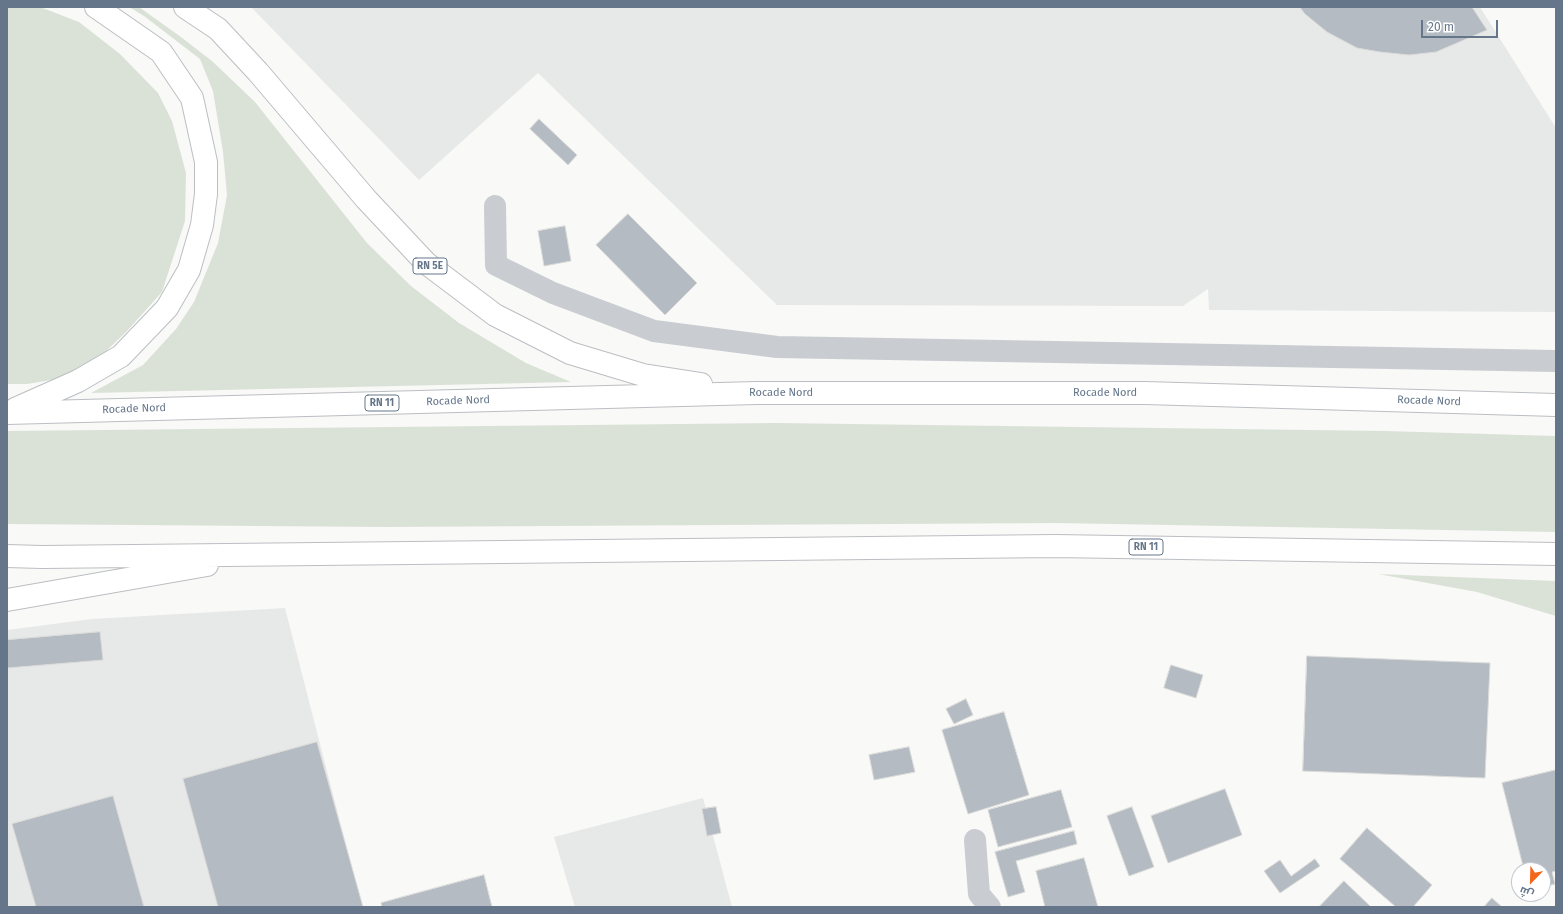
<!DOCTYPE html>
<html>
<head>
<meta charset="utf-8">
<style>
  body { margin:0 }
  #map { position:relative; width:1563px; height:914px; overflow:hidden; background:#f9f9f7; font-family:"Fira Sans",Cairo,sans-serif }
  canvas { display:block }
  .frame { position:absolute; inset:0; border:8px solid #65768b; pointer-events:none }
  .north { position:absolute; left:1511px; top:862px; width:40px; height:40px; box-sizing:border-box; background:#fff; border:1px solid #c1c8d1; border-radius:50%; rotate:203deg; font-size:11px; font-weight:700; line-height:16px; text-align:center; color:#65768b }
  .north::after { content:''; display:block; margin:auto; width:14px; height:18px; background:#f4661c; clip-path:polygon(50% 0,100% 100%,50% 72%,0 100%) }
  .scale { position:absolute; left:1421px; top:20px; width:77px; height:18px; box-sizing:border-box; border:2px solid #65768b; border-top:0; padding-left:5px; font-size:12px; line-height:14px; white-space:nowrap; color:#65768b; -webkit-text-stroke:3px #fff; paint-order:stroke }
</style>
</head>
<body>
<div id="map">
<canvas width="1563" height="914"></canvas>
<div class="frame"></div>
<div class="north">ش</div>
<div class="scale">20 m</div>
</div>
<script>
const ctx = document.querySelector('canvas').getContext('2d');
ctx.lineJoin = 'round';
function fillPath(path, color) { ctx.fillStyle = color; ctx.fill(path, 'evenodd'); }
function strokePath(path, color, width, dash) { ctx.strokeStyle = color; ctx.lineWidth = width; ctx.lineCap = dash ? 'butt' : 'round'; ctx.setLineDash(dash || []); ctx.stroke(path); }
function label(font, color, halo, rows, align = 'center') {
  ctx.font = font + ' "Fira Sans",sans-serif'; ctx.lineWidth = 4; ctx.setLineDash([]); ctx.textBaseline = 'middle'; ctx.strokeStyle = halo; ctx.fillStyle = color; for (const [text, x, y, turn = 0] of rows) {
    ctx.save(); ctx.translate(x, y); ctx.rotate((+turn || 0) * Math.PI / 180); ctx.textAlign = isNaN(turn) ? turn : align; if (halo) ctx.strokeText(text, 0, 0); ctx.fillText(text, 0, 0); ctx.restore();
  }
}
const built = new Path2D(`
  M251 7H1480L1556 128V312L1209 310 1208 289 1183 306 777 305 538 73 419 180Z
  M285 608 362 907H7V630L92 619Z
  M703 798 732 907H575L554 837Z`);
const green = new Path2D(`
  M7 7H40L79 22 120 54 158 93 172 121 186 173 185 221 162 292 127 331 102 355 63 378 27 384H7Z
  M129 7H139L181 37 212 61 255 102 367 243 411 286 459 323 526 363 571 382 91 393 143 365 176 329 194 302 218 243 227 195 223 152 213 91 200 59 144 16Z
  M776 423 1385 431 1556 436V532L1058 523 385 527 7 524V431Z
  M1378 574 1556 581V616L1477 592Z`);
const building = new Path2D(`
  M1300 7H1472L1487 30 1436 52 1409 55 1380 52 1357 48 1327 32 1305 14Z
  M539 119 577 155 568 165 530 129Z
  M628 214 697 283 665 315 596 245Z
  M565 226 571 261 544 266 538 231Z
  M100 632 103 660 7 668V640Z
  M1307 656 1490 663 1485 778 1303 771Z
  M1171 665 1203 675 1196 698 1164 688Z
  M966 699 973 715 954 724 946 709Z
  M1004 712 1029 795 968 814 942 730Z
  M317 742 363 907H218L183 779Z
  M909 747 915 772 874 780 869 755Z
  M1556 770V871L1552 872 1555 884 1543 887V870H1524L1502 783Z
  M1225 789 1242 835 1168 863 1151 816Z
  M1061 790 1072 827 998 847 988 810Z
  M113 796 144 907H36L12 824Z
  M716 807 721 833 707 836 702 809Z
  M1132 807 1154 867 1129 876 1107 816Z
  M1367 828 1432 885 1413 907H1396L1340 859Z
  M1074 831 1077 844 1016 861 1025 892 1008 897 995 852Z
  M1084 858 1098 907H1045L1036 871Z
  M1315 859 1320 866 1280 893 1264 871 1280 860 1291 876Z
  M484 875 492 907H382L381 903Z
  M1344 881 1371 907H1319Z
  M1492 898 1502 907H1484Z`);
const minor = new Path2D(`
  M495 206 496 265 553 293 654 331 777 347 1556 361
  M975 840 979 894 990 907`);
const highway = new Path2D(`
  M185 7 218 29 258 72 366 199 426 263 495 315 570 353 643 375 701 384
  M15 409 78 381 121 356 167 308 189 270 202 225 206 194V162L192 98 161 52 96 7
  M7 413 757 393H1145L1556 405
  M7 556 42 557 1055 546 1556 554
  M7 600 207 565`);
const shields = [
  [430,266,34],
  [382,403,34],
  [1146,547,34]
];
const shieldNames = [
  ["RN 5E",430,266],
  ["RN 11",382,403],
  ["RN 11",1146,547]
];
const streetNames = [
  ["Rocade Nord",781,393],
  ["Rocade Nord",1105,393],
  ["Rocade Nord",458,401,-2],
  ["Rocade Nord",1429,401,2],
  ["Rocade Nord",134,409,-2]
];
fillPath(built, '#e7e8e8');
fillPath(green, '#dae2d7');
fillPath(building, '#b4bbc2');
strokePath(building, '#dbdbd9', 1);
strokePath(highway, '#bbbec2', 24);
strokePath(minor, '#c9ccd1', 22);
strokePath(highway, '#fff', 22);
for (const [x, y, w] of shields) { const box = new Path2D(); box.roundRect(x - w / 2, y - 8, w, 16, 3); ctx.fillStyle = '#fff'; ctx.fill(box); strokePath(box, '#65768b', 1); }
label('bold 10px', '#65768b', null, shieldNames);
label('11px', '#65768b', '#fff', streetNames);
</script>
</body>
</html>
